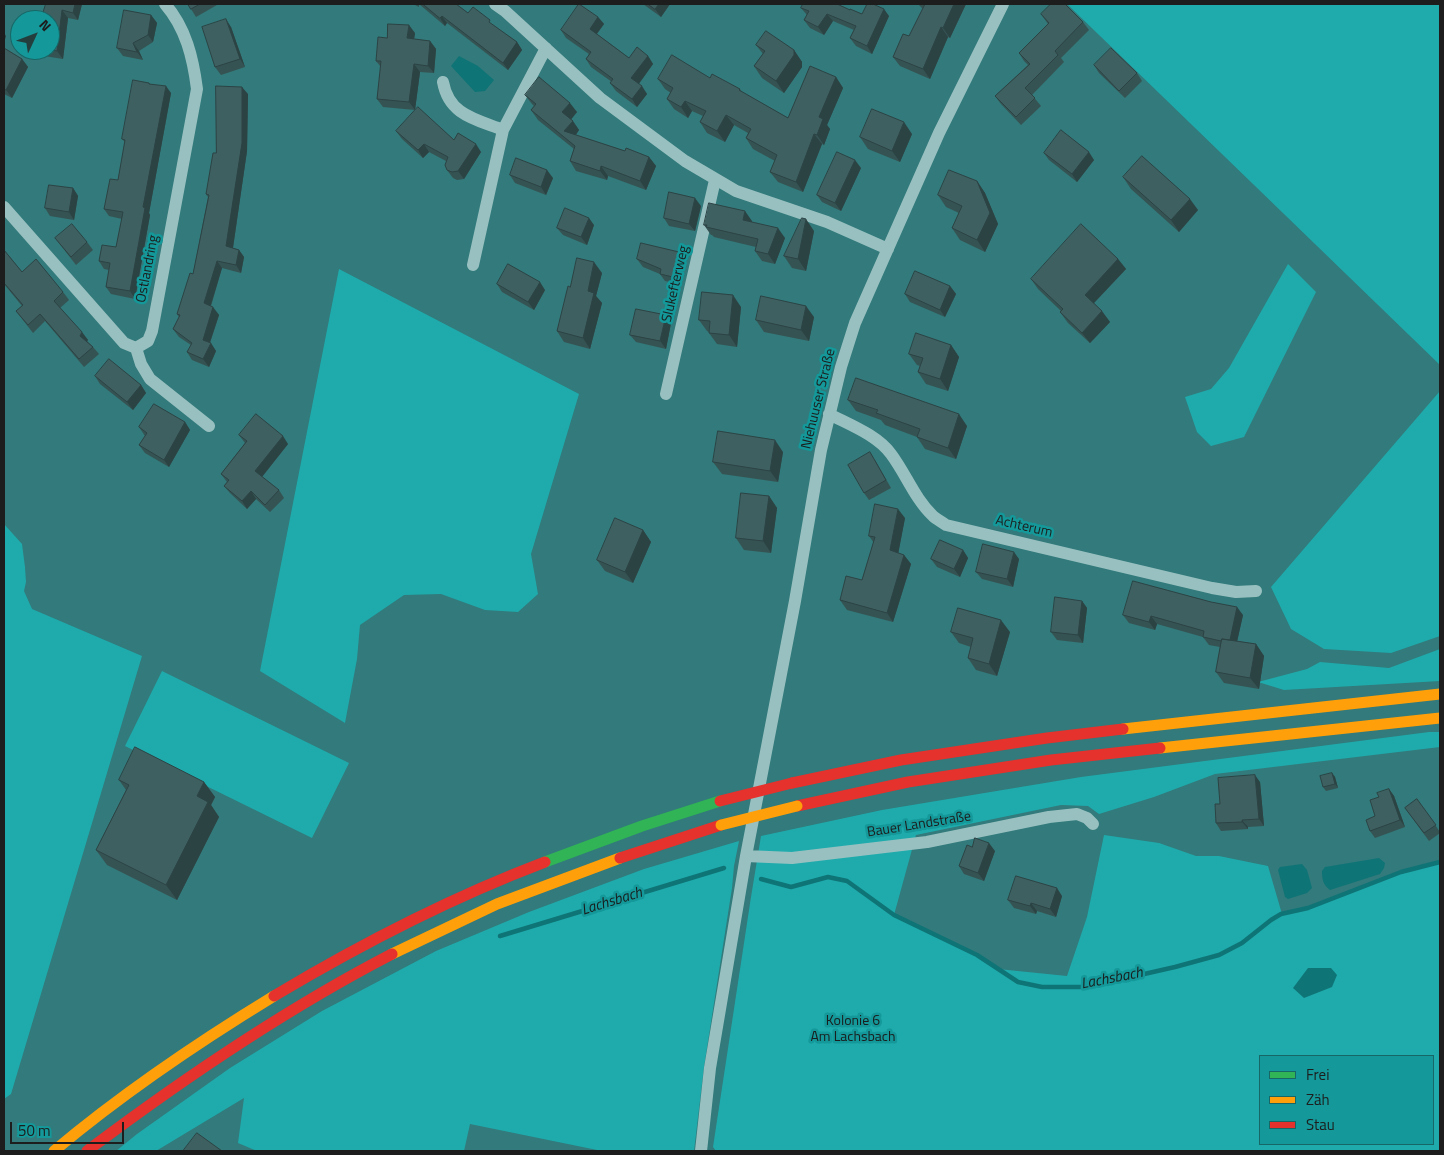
<!DOCTYPE html>
<html>
<head>
<meta charset="utf-8">
<style>
  body { margin:0 }
  #map { position:relative; width:1444px; height:1155px; overflow:hidden; background:#327a7b; font-family:"Titillium Web",sans-serif }
  canvas { display:block }
  .frame { position:absolute; inset:0; border:5px solid #1d1d1d; pointer-events:none }
  .legend { position:absolute; left:1259px; top:1055px; width:175px; height:90px; box-sizing:border-box; background:#149899; border:1px solid #186767; margin:0; padding:6px 9px; list-style:none; font-size:15px; color:#1d1d1d }
  .legend li { display:flex; align-items:center; gap:10px; height:25px }
  .legend b { width:25px; border:1px solid #186767 }
  .north { position:absolute; left:10px; top:10px; width:50px; height:50px; box-sizing:border-box; background:#149899; border:1px solid #186767; border-radius:50%; rotate:47deg; font-size:14px; font-weight:700; line-height:20px; text-align:center; color:#1d1d1d }
  .north::after { content:''; display:block; margin:auto; width:18px; height:22px; background:#243e3e; clip-path:polygon(50% 0,100% 100%,50% 72%,0 100%) }
  .scale { position:absolute; left:10px; top:1122px; width:114px; height:22px; box-sizing:border-box; border:2px solid #1d1d1d; border-top:0; padding-left:6px; font-size:15px; line-height:18px; white-space:nowrap; color:#1d1d1d; -webkit-text-stroke:4px #149899; paint-order:stroke }
</style>
</head>
<body>
<div id="map">
<canvas width="1444" height="1155"></canvas>
<div class="frame"></div>
<ul class="legend">
<li><b style="height:6px;background:#30b455"></b>Frei</li>
<li><b style="height:6px;background:#ff9f0a"></b>Zäh</li>
<li><b style="height:6px;background:#e5322d"></b>Stau</li>
</ul>
<div class="north">N</div>
<div class="scale">50 m</div>
</div>
<script>
const ctx = document.querySelector('canvas').getContext('2d');
ctx.lineJoin = 'round';
function fillPath(path, color) { ctx.fillStyle = color; ctx.fill(path, 'evenodd'); }
function strokePath(path, color, width, dash) { ctx.strokeStyle = color; ctx.lineWidth = width; ctx.lineCap = dash ? 'butt' : 'round'; ctx.setLineDash(dash || []); ctx.stroke(path); }
function label(font, color, halo, rows, align = 'center') {
  ctx.font = font + ' "Titillium Web",sans-serif'; ctx.lineWidth = 5; ctx.setLineDash([]); ctx.textBaseline = 'middle'; ctx.strokeStyle = halo; ctx.fillStyle = color; for (const [text, x, y, turn = 0] of rows) {
    ctx.save(); ctx.translate(x, y); ctx.rotate((+turn || 0) * Math.PI / 180); ctx.textAlign = isNaN(turn) ? turn : align; if (halo) ctx.strokeText(text, 0, 0); ctx.fillText(text, 0, 0); ctx.restore();
  }
}
const green = new Path2D(`
  M1067 4H1440V365Z
  M1288 264 1316 292 1244 437 1211 446 1197 432 1185 397 1211 389 1229 368Z
  M339 269 579 394 531 554 538 594 518 612 485 610 441 594 404 595 360 625 357 659 345 723 260 671Z
  M1440 391V636L1391 653 1324 649 1291 629 1271 587Z
  M4 524 22 544 25 567 26 582 24 591 32 609 142 656 11 1094 4 1099Z
  M1440 649V681L1284 690 1258 682 1307 669 1320 662 1389 668Z
  M162 671 349 763 312 838 125 746Z
  M1429 732H1440V747L1215 774 1154 797 1099 814 1088 806 1061 805 916 835 894 915 977 955 998 969 1067 976 1087 917 1104 835 1159 843 1196 856H1219L1268 866 1282 914 1308 908 1401 872 1440 862V1151H716L713 1147 751 897 761 836 882 810 1081 777ZM1260 1056H1433V1144H1260Z
  M739 841 734 866 732 888 704 1067 694 1151H602L470 1124 464 1151H257L238 1143 244 1098 156 1151H116L137 1134 230 1068 322 1011 436 951 529 912 644 869Z`);
const water = new Path2D(`
  M459 56 478 66 494 80 485 91 475 92 451 66Z
  M1379 858 1385 863 1384 868 1380 874 1330 890C1323 885 1322 879 1322 871L1325 867Z
  M1302 864 1307 870 1312 888 1307 893 1288 899 1285 897 1278 870 1280 867Z
  M1308 968H1331L1337 975 1332 987 1304 998 1293 988Z`);
const stream = new Path2D(`
  M761 879 791 887 828 877 847 881 894 915 977 955 1018 982 1042 987H1087L1175 967 1219 955 1242 943 1271 920 1281 914 1308 908 1401 872 1440 862
  M500 936 724 868`);
const street = new Path2D(`
  M495 4 505 11 600 98 685 161 736 191 827 222 888 249
  M443 82C449 115 475 119 503 130
  M4 207 124 343 136 348 148 341 152 331 197 89C193 58 186 28 165 4
  M473 265 503 130 546 48
  M136 348 141 364 150 379 209 426
  M666 394 715 180
  M829 414C850 425 877 435 891 454 906 474 915 499 933 516 936 519 942 522 946 525L1212 588 1236 592 1256 591
  M746 856 792 858 927 842 1049 817 1077 814 1087 818 1093 824
  M701 1151 710 1068 746 856 795 601 821 450 841 367 855 323 939 133 1003 4`);
const fast = new Path2D(`
  M545 862 642 826 720 801`);
const slow = new Path2D(`
  M1123 729 1440 694
  M1160 748 1440 718
  M392 954 497 904 620 858
  M54 1151C123 1093 197 1043 274 996`);
const jam = new Path2D(`
  M792 783 901 760 1047 738 1123 729
  M797 806 908 782 1051 760 1160 748
  M620 858 721 825
  M274 996C361 944 450 898 545 862
  M87 1151C184 1078 284 1010 392 954`);
const slowBridge = new Path2D(`
  M721 825 797 806`);
const jamBridge = new Path2D(`
  M720 801 792 783`);
const wall = new Path2D(`
  M46 4H82L78 20 68 18 63 59 32 54 29 50H50Z
  M188 4H216L217 5 196 17Z
  M413 4H456L468 13 494 26 517 42 522 50 508 70 447 23 445 26 419 4V7Z
  M643 4H670L661 17Z
  M918 4H966L950 38 948 37 930 79 900 66 893 57 909 36 923 9Z
  M801 8 850 10 862 14 889 16 872 54 856 46 850 38 854 30 833 21 824 35 810 28 804 20 807 15Z
  M1041 14 1083 22 1089 30 1061 58 1064 62 1032 95 1041 106 1021 125 1001 104 995 96 1028 65 1024 61 1019 53 1048 24Z
  M151 15 157 23 153 42 139 51 143 60 123 56 117 48Z
  M598 17 604 24 597 34 629 58 648 56 653 64 639 84 647 94 637 107 616 91 610 83 612 82 591 67 586 59 589 54 566 38 561 30Z
  M231 27 245 67 221 75 215 67Z
  M415 33 414 39 430 41 436 49 434 73 420 72 415 110 383 107 377 99 381 67 376 61 387 38Z
  M756 45 794 50 802 62V67L784 93 762 78 754 66 763 54Z
  M4 48 22 59 28 67 12 98 4 94Z
  M1094 65 1137 73 1142 81 1125 98 1099 73Z
  M836 77 843 88 827 125 830 129 824 145 822 144 803 192 778 182 770 172 775 161 753 149 746 138 748 133 734 125 725 142 707 133 700 122 703 116 692 111 688 118 674 109 667 99 671 93 665 89 658 79 710 78 740 89 742 92 788 118Z
  M149 83 150 84 171 93 149 213 150 215 135 299 111 294 106 287 109 270 104 269 99 261 116 247 122 219 109 216 104 209 118 180 125 142 122 139Z
  M248 94 247 151 233 248 239 250 244 257 241 273 222 268 211 306 219 315 210 343 216 351 209 367 192 360 187 352 191 345 179 337 173 329 179 317 177 314 193 274 208 197 206 194 216 153Z
  M525 95 577 112 571 119 579 130 576 135 625 151 649 157 656 166 646 190 608 176 607 180 576 171 570 161 574 149 538 120 531 110 534 106 532 104Z
  M396 131 454 140 481 152 464 179 457 180 453 178 447 170 446 161 429 152 423 158 402 139Z
  M912 134 900 162 868 149 860 137Z
  M1044 153 1094 160 1077 182 1049 160Z
  M861 168 841 211 822 202 817 195Z
  M510 175 553 178 546 195 515 183Z
  M1123 177 1198 210 1179 232 1131 189Z
  M977 181 985 193 998 224 985 252 960 240 952 228 959 213 946 207 938 195Z
  M73 188 78 196 74 220 50 216 45 208Z
  M701 206 695 231 669 226 664 218Z
  M752 221V222L785 238 775 264 762 261 755 251 756 247 714 237 712 235H711L704 225Z
  M594 225 587 245 563 235 557 228Z
  M814 231 806 271 792 268 784 256Z
  M55 238 87 242 93 250 76 265Z
  M4 250 22 272 63 292 69 300 60 308 88 340 87 341 93 347 99 354 84 367 45 321 33 333 16 311 22 306 4 284Z
  M679 252 684 259 679 284 665 281 660 274 643 267 637 259Z
  M1118 259 1126 269 1094 303 1110 322 1090 343 1068 323 1060 312 1061 311 1038 289 1031 279Z
  M602 273 596 296 602 303 590 349 564 342 557 331 570 287Z
  M497 284 545 290 534 310 502 292Z
  M950 286 956 294 945 317 910 302 905 294Z
  M741 307 737 347 717 344 709 333V332L707 331 699 320Z
  M814 317 809 341 764 332 756 320Z
  M671 323 666 349 636 342 630 335Z
  M951 345 959 357 948 391 926 384 918 372 920 366 917 365 909 354Z
  M95 376 141 385 146 393 133 410 100 384Z
  M848 400 967 426 956 459 925 449 917 437 885 425 881 420 856 411Z
  M185 422 190 430 169 467 145 453 139 445 145 436 139 427Z
  M239 435 288 444 262 477 279 490 284 498 270 512 256 499 247 509 230 493 224 486 227 482 221 474 245 443Z
  M783 452 778 482 722 474 713 462Z
  M875 460 891 488 869 500 864 493Z
  M769 496 777 508 771 553 744 550 736 538Z
  M905 518 898 553 904 555 911 564 893 622 847 610 840 600 862 580 874 543 869 536Z
  M643 530 651 542 633 583 605 571 597 560Z
  M963 550 968 558 960 577 937 567 931 559Z
  M1019 559 1013 587 982 579 976 572Z
  M1082 601 1087 608 1083 643 1057 640 1051 632Z
  M1123 615H1243L1237 641 1256 644 1264 656 1259 689 1224 683 1216 672 1220 647 1209 645 1203 637 1157 624 1155 630 1129 623Z
  M951 632H1010L997 676 976 670 968 658 971 647 959 643Z
  M1332 773 1335 777 1338 788 1326 791 1323 787Z
  M119 780 204 782 215 797 211 805 219 817 177 900 107 865 96 850 126 790Z
  M1260 782 1264 826 1248 827V829L1221 831 1216 823 1220 804Z
  M1389 789 1394 796 1405 827 1375 838 1370 831 1375 816 1379 797Z
  M1417 799 1440 832V833L1429 841 1405 808Z
  M972 847 995 851 984 881 964 874 959 866Z
  M1062 896 1056 917 1037 911 1036 914 1014 908 1008 900Z`);
const shadedWall = new Path2D(`
  M75 4H82L78 20 73 13Z
  M659 4H670L661 17 655 9Z
  M954 4H966L950 38 943 28Z
  M884 9 889 16 872 54 867 46Z
  M62 10 68 18 63 59 57 51Z
  M827 14 833 21 824 35 818 27Z
  M151 15 157 23 153 42 148 35Z
  M442 16 447 23 445 26 440 18Z
  M598 17 604 24 595 36 590 29Z
  M226 19 231 27 245 67 240 59Z
  M409 25 415 33 413 46 407 38Z
  M941 27 948 37 930 79 923 69Z
  M4 33 6 36 4 43Z
  M430 41 436 49 434 73 428 66Z
  M517 42 522 50 508 70 503 63Z
  M133 43 139 51 143 60 137 52Z
  M794 50 802 62V67L784 93 776 81Z
  M648 56 653 64 637 86 631 78Z
  M22 59 28 67 12 98 6 90Z
  M414 64 420 72 415 110 409 102Z
  M836 77 843 88 827 125 830 129 824 145 817 135 819 117Z
  M166 86 171 93 149 213 150 215 135 299 130 291 143 207Z
  M642 86 647 94 637 107 632 99Z
  M242 87 248 94 247 151 232 254 226 246Z
  M685 101 692 111 688 118 681 107Z
  M570 103 577 112 569 122 562 112Z
  M726 115 734 125 725 142 717 131Z
  M573 121 579 130 571 141 564 131Z
  M904 122 912 134 900 162 892 151Z
  M814 134 822 144 803 192 796 182Z
  M424 144 429 152 423 158 418 150Z
  M476 144 481 152 464 179 458 171Z
  M1089 152 1094 160 1077 182 1072 174Z
  M649 157 656 166 646 190 640 181Z
  M855 160 861 168 841 211 835 203Z
  M601 166 608 176 607 180 600 171Z
  M547 170 553 178 546 195 541 187Z
  M977 181 985 193 998 224 985 252 977 240Z
  M73 188 78 196 74 220 69 212Z
  M695 198 701 206 695 231 689 224Z
  M1190 199 1198 210 1179 232 1171 220Z
  M745 211 752 221 750 230 743 220Z
  M589 218 594 225 587 245 581 237Z
  M806 219 814 231 806 271 798 259Z
  M778 228 785 238 775 264 768 254Z
  M239 250 244 257 241 273 236 265Z
  M679 252 684 259 679 284 673 277Z
  M1118 259 1126 269 1092 305 1085 295Z
  M217 261 222 268 209 311 204 303Z
  M594 262 602 273 596 296 602 303 590 349 583 338 588 291Z
  M540 282 545 290 534 310 528 302Z
  M950 286 956 294 945 317 940 310Z
  M733 295 741 307 737 347 729 335Z
  M806 306 814 317 809 341 801 330Z
  M213 307 219 315 208 348 203 340Z
  M1102 311 1110 322 1090 343 1082 333Z
  M666 315 671 323 666 349 660 341Z
  M82 332 88 340 85 344 80 336Z
  M211 343 216 351 209 367 203 359Z
  M951 345 959 357 948 391 940 379Z
  M141 385 146 393 133 410 127 402Z
  M959 414 967 426 956 459 948 448Z
  M185 422 190 430 169 467 164 460Z
  M283 436 288 444 261 478 255 471Z
  M775 440 783 452 778 482 770 471Z
  M251 491 256 499 247 509 242 501Z
  M769 496 777 508 771 553 763 541Z
  M898 509 905 518 897 560 890 550Z
  M643 530 651 542 633 583 625 572Z
  M963 550 968 558 960 577 954 569Z
  M1014 552 1019 559 1013 587 1007 579Z
  M904 555 911 564 893 622 887 613Z
  M1082 601 1087 608 1083 643 1078 635Z
  M1237 607 1243 615 1235 651 1229 643Z
  M1151 616 1157 624 1155 630 1149 622Z
  M1001 620 1010 632 997 676 989 664Z
  M1256 644 1264 656 1259 689 1250 678Z
  M1332 773 1335 777 1338 788 1335 784Z
  M1255 775 1260 782 1264 826 1259 819Z
  M204 782 215 797 211 805 219 817 177 900 166 885 197 796Z
  M1389 789 1394 796 1405 827 1400 820Z
  M1242 820 1248 827V829L1242 822Z
  M989 843 995 851 984 881 978 873Z
  M1057 888 1062 896 1056 917 1050 909Z
  M1031 903 1037 911 1036 914 1030 906Z`);
const building = new Path2D(`
  M46 4H75L73 13 62 10 57 51 50 50V20H41Z
  M188 4H200L191 9Z
  M423 4H456L468 13 473 7 490 20 489 22 517 42 503 63 442 16 440 18Z
  M579 4 598 17 590 29 629 58 637 47 648 56 631 78 642 86 632 99 610 83 613 79 586 59 591 52 561 30Z
  M648 4H659L655 9Z
  M803 4H837L850 10V9L862 14 867 4H873L884 9 867 46 850 38 856 26 827 14 818 27 804 20 809 11 801 8Z
  M924 4H954L943 28 941 27 923 69 893 57 903 34 909 36 925 4Z
  M1051 4H1065L1083 22 1055 51 1058 55 1025 88 1035 98 1016 117 995 96 1030 64 1019 53 1049 23 1041 14Z
  M124 10 151 15 148 35 133 43 137 52 117 48Z
  M226 19 240 59 215 67 202 27Z
  M388 24 409 25 407 38 430 41 428 66 414 64 409 102 377 99 381 61H376L378 37 387 38Z
  M766 31 794 50V55L776 81 754 66 765 51 756 45Z
  M4 48 22 59 6 90 4 89Z
  M1111 48 1137 73 1119 91 1094 65Z
  M672 55 710 78 712 74 740 89 739 90 788 118 810 66 836 77 819 117 823 119 817 135 814 134 796 182 770 172 777 155 746 138 751 129 726 115 717 131 700 122 706 111 685 101 681 107 667 99 673 88 658 79Z
  M539 77 570 103 562 112 573 121 564 131 625 151 626 148 649 157 640 181 601 166 600 171 570 161 575 146 531 110 536 104 525 95Z
  M133 80 149 83V84L166 86 143 207 145 208 130 291 106 287 110 263 99 261 102 245 116 247 123 212 104 209 110 179 118 180 125 140 122 139Z
  M216 86 242 87V143L226 246 239 250 236 265 217 261 204 303 213 307 203 340 211 343 203 359 187 352 192 343 173 329 180 315 177 314 190 273 193 274 209 195 206 194 213 153H216Z
  M418 107 454 140 458 133 476 144 458 171 452 172 447 170 445 165 448 157 424 144 418 150 396 131Z
  M872 109 904 122 892 151 860 137Z
  M1061 130 1089 152 1072 174 1044 153Z
  M837 152 855 160 835 203 817 195Z
  M1142 156 1190 199 1171 220 1123 177Z
  M516 158 547 170 541 187 510 175Z
  M949 170 977 181 990 213 977 240 952 228 962 206 938 195Z
  M49 185 73 188 69 212 45 208Z
  M669 192 695 198 689 224 664 218Z
  M709 203 745 211 743 220 778 228 768 254 755 251 758 239 706 227 707 225H704Z
  M565 208 589 218 581 237 557 228Z
  M802 218 806 219 798 259 784 256Z
  M72 224 87 242 71 257 55 238Z
  M1081 224 1118 259 1085 295 1102 311 1082 333 1060 312 1063 309 1031 279Z
  M641 243 679 252 673 277 660 274 661 269 637 259Z
  M4 250 22 272 36 259 63 292 54 301 82 332 80 336 93 347 79 359 40 314 28 325 16 311 23 305 4 283Z
  M577 258 594 262 588 291 594 293 583 338 557 331 568 286 570 287Z
  M508 264 540 282 528 302 497 284Z
  M915 271 950 286 940 310 905 294Z
  M702 292 733 295 729 335 709 333 710 321 699 320Z
  M761 296 806 306 801 330 756 320Z
  M636 309 666 315 660 341 630 335Z
  M916 333 951 345 940 379 918 372 923 358 909 354Z
  M109 359 141 385 127 402 95 376Z
  M856 378 959 414 948 448 917 437 920 429 876 413 878 410 848 400Z
  M154 404 185 422 164 460 139 445 147 433 139 427Z
  M256 414 283 436 255 471 279 490 265 505 251 491 242 501 224 486 229 480 221 474 247 441 239 435Z
  M718 431 775 440 770 471 713 462Z
  M870 452 886 480 864 493 848 465Z
  M741 493 769 496 763 541 736 538Z
  M875 504 898 509 890 550 904 555 887 613 840 600 846 576 862 580 875 537 869 536Z
  M615 518 643 530 625 572 597 560Z
  M940 540 963 550 954 569 931 559Z
  M983 544 1014 552 1007 579 976 572Z
  M1133 581 1211 602 1237 607 1230 640 1222 639 1221 641 1203 637 1204 631 1151 616 1149 622 1123 615Z
  M1055 597 1082 601 1078 635 1051 632Z
  M958 608 1001 620 989 664 968 658 973 638 951 632Z
  M1222 639 1256 644 1250 678 1216 672Z
  M135 747 204 782 197 796 208 802 166 885 96 850 129 785 119 780Z
  M1332 773 1335 784 1323 787 1320 776Z
  M1255 775 1259 819 1242 820V822L1216 823 1215 804H1220L1218 778Z
  M1389 789 1400 820 1370 831 1366 820 1375 816 1370 800 1379 797 1377 793Z
  M1417 799 1436 825 1424 833 1405 808Z
  M975 838 989 843 978 873 959 866 967 845 972 847Z
  M1016 876 1057 888 1050 909 1031 903 1030 906 1008 900Z
  M197 1133 222 1151H183Z`);
const streetNames = [
  ["Ostlandring",148,269,-79],
  ["Slukefterweg",676,284,-77],
  ["Niehuuser Straße",819,399,-76],
  ["Achterum",1024,527,13],
  ["Bauer Landstraße",919,825,-9]
];
const parkNames = [
  ["Kolonie 6",853,1022],
  ["Am Lachsbach",853,1038]
];
const waterNames = [
  ["Lachsbach",612,902,-17],
  ["Lachsbach",1112,979,-11]
];
fillPath(green, '#1fabac');
fillPath(water, '#0f7476');
strokePath(stream, '#0f7476', 4.5);
strokePath(street, '#99c0c0', 12);
strokePath(fast, '#30b455', 11);
strokePath(slow, '#ff9f0a', 11);
strokePath(jam, '#e5322d', 11);
strokePath(slowBridge, '#ff9f0a', 11);
strokePath(jamBridge, '#e5322d', 11);
fillPath(wall, '#365353');
fillPath(shadedWall, '#2c4344');
fillPath(building, '#3f6061');
strokePath(building, '#2c4344', 1);
label('14px', '#1d1d1d', '#149899', streetNames);
label('14px', '#1a1d1d', '#149899', parkNames);
label('italic 15px', '#191d1d', '#149899', waterNames);
</script>
</body>
</html>
